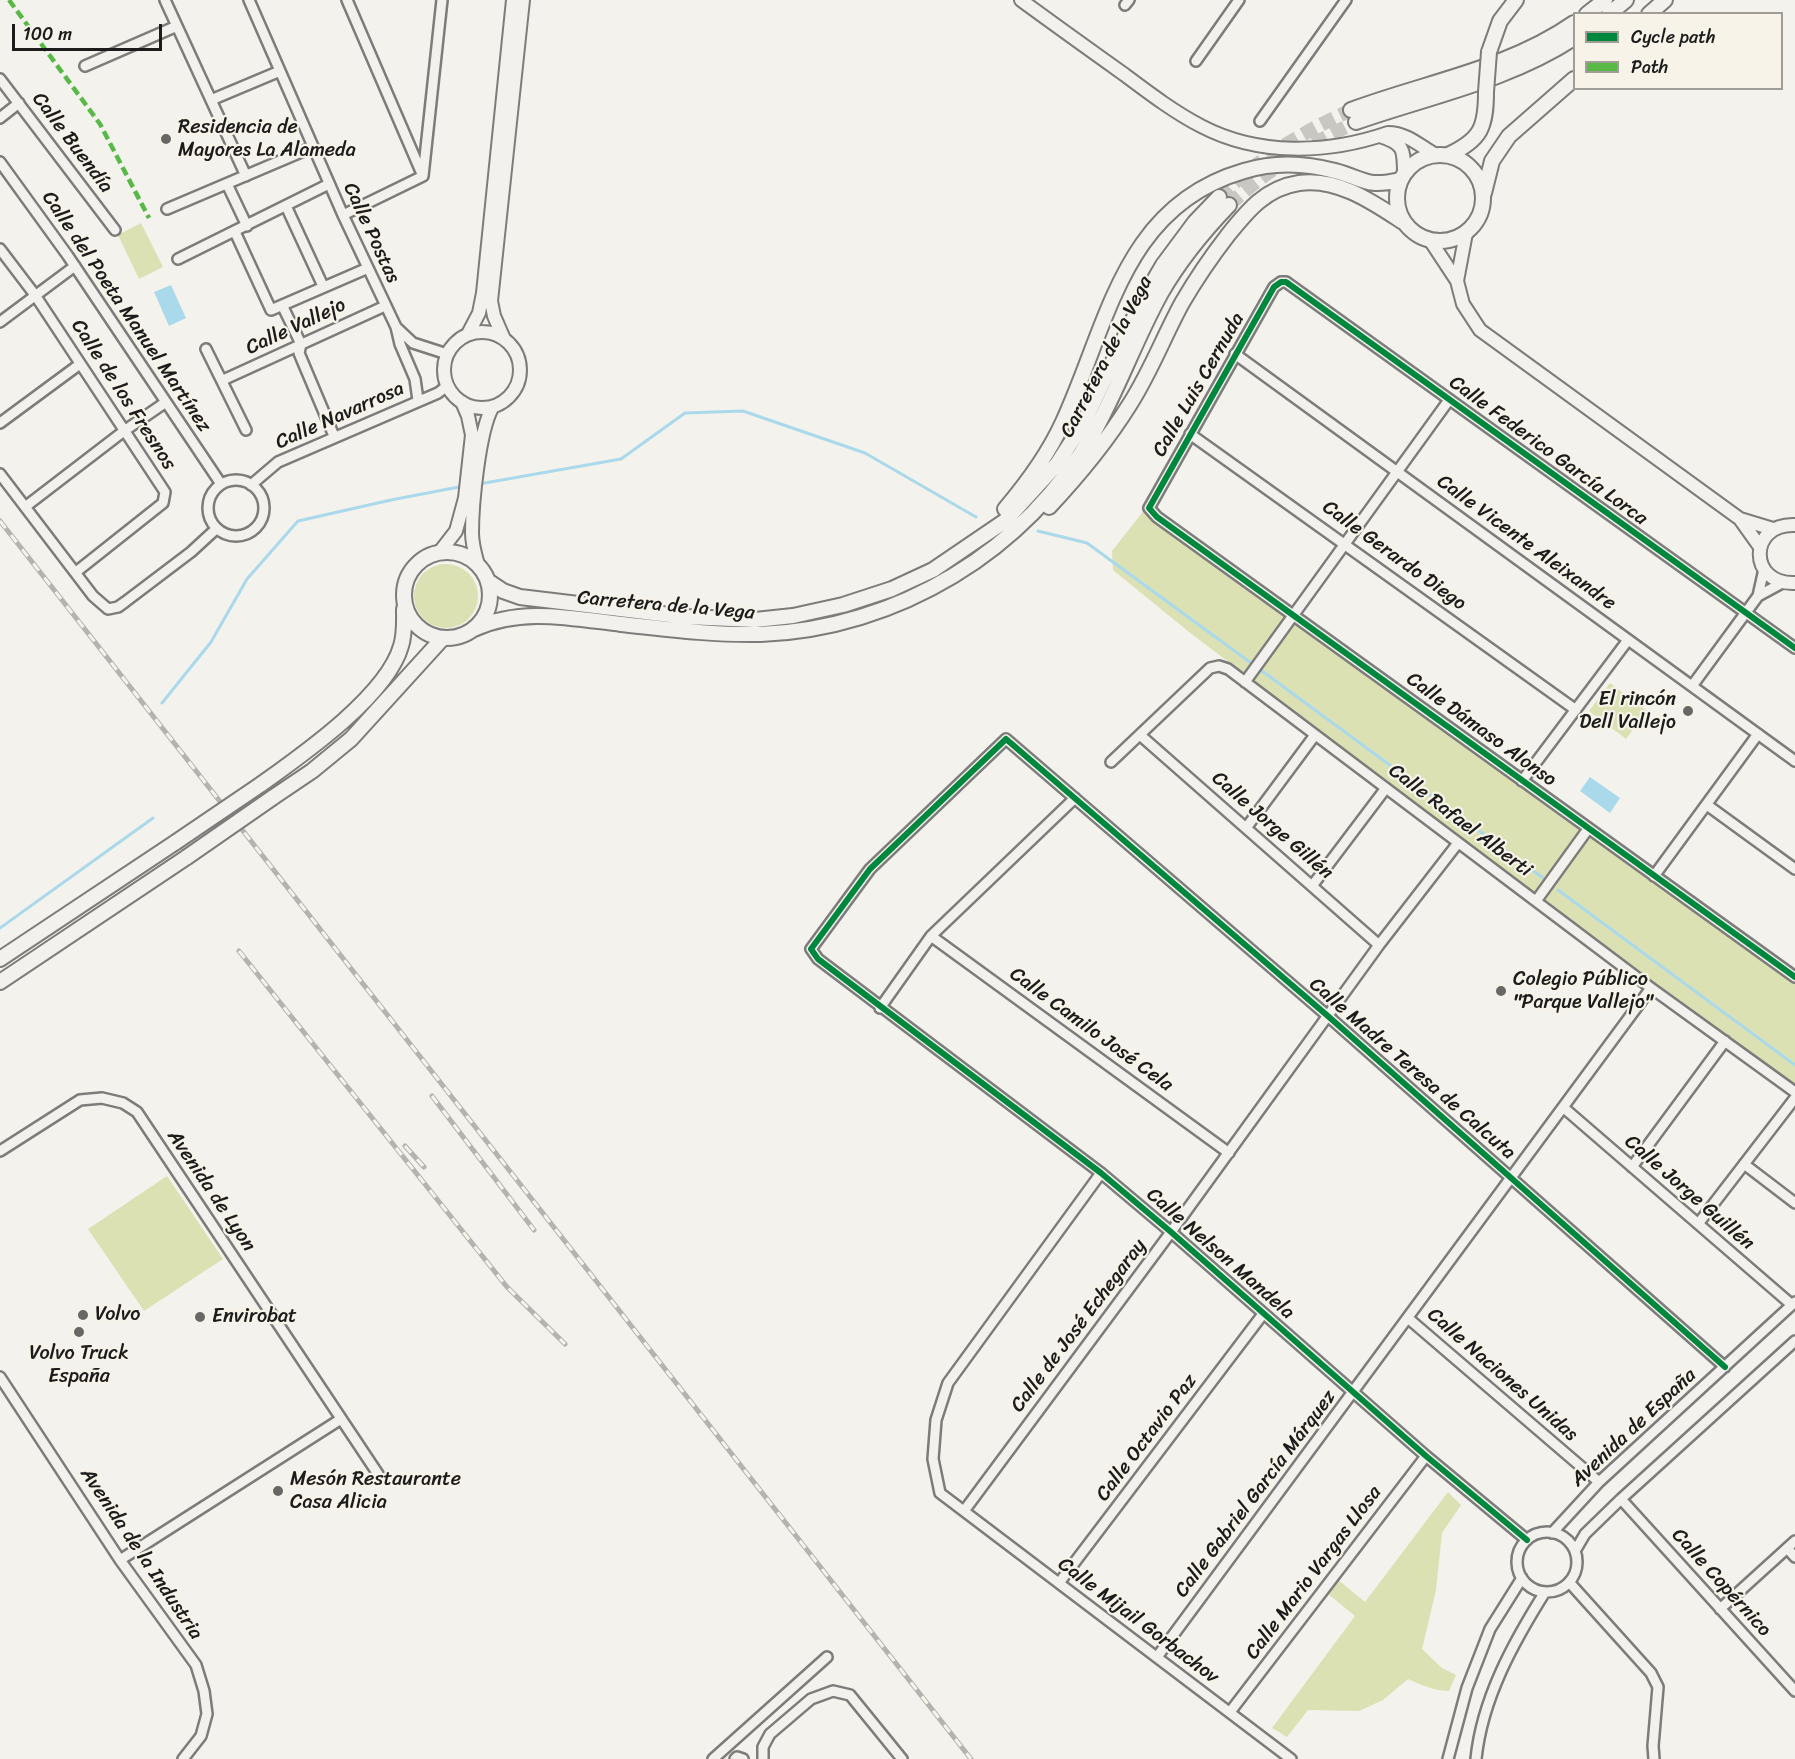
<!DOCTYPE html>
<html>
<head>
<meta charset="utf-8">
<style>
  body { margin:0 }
  #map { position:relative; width:1795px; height:1759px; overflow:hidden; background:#f4f2ec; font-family:Sriracha,sans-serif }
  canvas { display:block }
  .legend { position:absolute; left:1573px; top:12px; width:210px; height:78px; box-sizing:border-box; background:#f7f3e8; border:2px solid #9f9d96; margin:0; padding:8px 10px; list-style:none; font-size:18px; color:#1c1c1c }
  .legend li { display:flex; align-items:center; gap:12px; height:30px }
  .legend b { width:30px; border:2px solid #9f9d96 }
  .scale { position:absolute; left:12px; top:24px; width:150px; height:27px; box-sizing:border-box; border:3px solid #1c1c1c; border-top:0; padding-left:8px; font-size:18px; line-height:21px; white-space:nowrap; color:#1c1c1c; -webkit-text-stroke:4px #f7f3e8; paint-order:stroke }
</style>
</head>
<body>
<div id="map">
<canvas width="1795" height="1759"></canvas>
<ul class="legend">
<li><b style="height:8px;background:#00873e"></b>Cycle path</li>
<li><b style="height:8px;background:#58b947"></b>Path</li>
</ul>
<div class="scale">100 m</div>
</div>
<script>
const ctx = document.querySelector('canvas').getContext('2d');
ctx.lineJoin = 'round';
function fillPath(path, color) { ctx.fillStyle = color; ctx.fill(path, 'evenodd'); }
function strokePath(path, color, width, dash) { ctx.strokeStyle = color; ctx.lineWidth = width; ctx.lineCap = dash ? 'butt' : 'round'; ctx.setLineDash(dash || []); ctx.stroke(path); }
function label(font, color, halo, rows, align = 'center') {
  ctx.font = font + ' Sriracha,sans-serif'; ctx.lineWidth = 4.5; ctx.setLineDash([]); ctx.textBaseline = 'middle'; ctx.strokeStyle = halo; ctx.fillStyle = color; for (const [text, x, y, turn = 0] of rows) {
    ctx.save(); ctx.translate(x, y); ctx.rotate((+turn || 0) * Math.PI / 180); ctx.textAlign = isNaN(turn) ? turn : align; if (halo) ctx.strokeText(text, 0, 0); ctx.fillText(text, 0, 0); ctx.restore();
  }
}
const green = new Path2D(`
  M141 223 163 267 139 279 118 235Z
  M1145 509 1795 982V1086L1544 902 1189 632 1113 570 1112 551Z
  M414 596a32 32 0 1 1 64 0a32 32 0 1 1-64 0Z
  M1610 683 1647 711 1626 739 1589 711Z
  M167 1176 223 1259 144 1311 88 1229Z
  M1448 1492 1461 1505 1442 1533 1436 1590 1422 1649 1442 1668 1456 1675 1449 1691C1434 1691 1422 1685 1408 1679L1383 1700 1359 1711 1308 1710 1287 1737 1272 1728 1355 1616 1327 1593 1336 1578 1365 1602Z`);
const water = new Path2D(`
  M171 285 186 318 169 326 154 292Z
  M1590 777 1620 798 1610 813 1580 791Z`);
const stream = new Path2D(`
  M479 484 621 459 685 413 743 411 865 453 976 517
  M1038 531 1087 543 1251 663
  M1262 671 1543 878
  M162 703 211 642 247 579 298 521 391 500 464 486
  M1558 890 1795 1065
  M0 928 153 818`);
const secondaryTunnel = new Path2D(`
  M1219 197C1262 156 1298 135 1351 110
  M1229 205C1269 168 1307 146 1356 122`);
const minor = new Path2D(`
  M165 0 246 176
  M249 0 343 215 396 327 413 343 447 354
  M347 0 422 174
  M1125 5 1129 0
  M1196 61 1239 0
  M85 66 177 26
  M0 79 115 230
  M211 100 280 71
  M0 118 19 103
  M1260 121 1346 0
  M0 162 68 256 221 484
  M227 184 247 226
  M286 206 323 286
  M167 209 313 147
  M343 215 423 176 442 0
  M235 232 271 310 368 268
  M0 249 35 295 165 492 163 503 76 572
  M178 259 329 184
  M282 305 301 344 299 353 334 436
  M0 322 75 266
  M396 327 400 344 415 379 418 400
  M206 349 246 430
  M1235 354 1795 761
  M223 380 385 306
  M0 423 80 364
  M1190 434 1576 710
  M0 474 93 596 108 609 118 607 125 602 191 552 216 529
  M208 508a28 28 0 1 1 56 0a28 28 0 1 1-56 0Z
  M251 485 278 462 438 393 447 386
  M25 507 124 431 166 402
  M1758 596 1764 569
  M1795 648 1286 282H1281L1274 287 1149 508 1157 517 1795 977
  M1245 682 1449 400
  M1692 686 1758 596 1782 583
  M1140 735 1379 945
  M1111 762 1210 668 1219 666 1228 669 1651 988 1795 1092
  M1522 781 1628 640
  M1707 805 1795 869
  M1246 828 1315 735
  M1654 876 1758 734
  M1312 886 1386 788
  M1536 901 1588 829
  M931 936 1229 1153
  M880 1008 931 936 1075 798
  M1564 1108 1792 1305
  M0 1151 80 1100 102 1098 123 1103 137 1112 378 1474
  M1744 1164 1795 1203
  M1632 1167 1725 1041
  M1101 1173 948 1383 936 1420 933 1459 940 1493 1291 1759
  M1698 1224 1795 1098
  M1409 1319 1599 1482
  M0 1377 120 1560 196 1665 204 1691 207 1714 201 1736 183 1759
  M1621 1499 1795 1691
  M964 1511 1171 1232 1379 945 1458 843
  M1517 1562a30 30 0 1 1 60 0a30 30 0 1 1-60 0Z
  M1552 1533 1599 1482 1795 1302
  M1527 1540 1426 1456 1171 1232 1101 1173 818 959 811 949 870 869 1006 739 1329 1017 1725 1367
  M1787 1548 1795 1557
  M1575 1551 1585 1534 1621 1499 1795 1341
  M120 1560 341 1419
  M1569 1582 1651 1673 1658 1687 1653 1746 1654 1759
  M1059 1583 1263 1314
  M1720 1609 1795 1541
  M1157 1657 1651 988
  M1230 1712 1426 1456
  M713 1759 827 1657
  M735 1759 737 1757 743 1759
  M763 1759V1747L770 1734 811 1699 833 1691 850 1695 902 1759
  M1448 1759 1467 1688 1490 1629 1522 1578
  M1476 1759C1482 1699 1513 1643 1545 1592`);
const tertiary = new Path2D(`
  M1021 0C1055 25 1090 50 1125 75 1149 93 1174 112 1201 126 1258 156 1327 154 1388 133 1406 133 1419 145 1434 154
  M1380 136C1404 144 1404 149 1404 173
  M1430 240 1457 281 1463 304 1480 330 1740 519 1760 547
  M1457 281 1466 233
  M444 370a38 38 0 1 1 76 0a38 38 0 1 1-76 0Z
  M468 334 479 313 483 293 513 0
  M504 339 494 316 491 301 523 0
  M1740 519 1773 529
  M1795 525C1748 523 1748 585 1795 583
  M439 553 456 531 465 498 472 435 468 416 462 402
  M478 565C475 554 472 544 472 533 472 504 479 432 492 408`);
const secondary = new Path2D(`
  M1587 14 1605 0
  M1609 14 1626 0
  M1649 14 1665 0
  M1489 52 1500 21 1516 0
  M1351 110C1426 82 1508 69 1574 23
  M1356 122C1430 96 1508 81 1574 38
  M1397 198a43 43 0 1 1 86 0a43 43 0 1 1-86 0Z
  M1448 155C1481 140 1486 127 1486 92
  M1484 193 1492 161 1509 136 1574 79
  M1049 507C1079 475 1107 441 1130 404 1151 371 1164 336 1182 303 1196 279 1211 257 1228 235 1248 210 1266 188 1299 183 1337 177 1374 203 1403 222
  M1005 509C1028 482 1048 455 1063 422 1109 322 1123 206 1244 171 1273 162 1305 163 1335 171 1365 179 1365 188 1400 180
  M404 595a43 43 0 1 1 86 0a43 43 0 1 1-86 0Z
  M488 581 503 591 520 597 687 617 755 620 793 616 843 605 892 589 933 570 1005 521 1057 464 1083 424 1142 301 1163 265 1195 222 1219 197
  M474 629C521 607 571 618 621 624 667 629 714 635 761 634 896 629 1027 551 1094 432 1119 387 1136 338 1161 293 1180 260 1203 232 1229 205
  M260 785C302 755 387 696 401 646 405 634 404 621 404 609
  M272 798 312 771 351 739 442 639
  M0 959 176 842
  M0 982 187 857`);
const rail = new Path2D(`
  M0 521 971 1759
  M239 951 507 1287 565 1344
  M432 1096 534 1230
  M405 1146 424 1167`);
const secondaryBridge = new Path2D(`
  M1486 92 1489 52
  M176 842 260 785
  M187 857 272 798`);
const quiet = new Path2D(`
  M9 0 100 124 149 218`);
const cycleway = new Path2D(`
  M1795 648 1286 282H1281L1274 287 1149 508 1157 517 1795 977
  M1527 1540 1426 1456 1171 1232 1101 1173 818 959 811 949 870 869 1006 739 1329 1017 1725 1367`);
const markers = [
  [166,139,6,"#686765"],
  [1688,711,6,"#686765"],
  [1501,991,6,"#686765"],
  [83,1315,6,"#686765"],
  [200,1317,6,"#686765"],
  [79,1332,6,"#686765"],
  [278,1491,6,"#686765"]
];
const poiNames = [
  ["Residencia de",178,128],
  ["Mayores La Alameda",178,151],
  ["El rincón",1676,700,"right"],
  ["Dell Vallejo",1676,723,"right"],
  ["Colegio Público",1513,980],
  ["\"Parque Vallejo\"",1513,1003],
  ["Volvo",95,1315],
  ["Envirobat",212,1317],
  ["Volvo Truck",79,1354,"center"],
  ["España",79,1377,"center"],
  ["Mesón Restaurante",290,1480],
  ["Casa Alicia",290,1503]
];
const streetNames = [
  ["Calle Buendía",72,143,53],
  ["Calle Postas",371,233,65],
  ["Calle del Poeta Manuel Martínez",126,312,56],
  ["Calle Vallejo",296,327,-25],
  ["Carretera de la Vega",1107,357,-63],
  ["Calle Luis Cernuda",1199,385,-60],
  ["Calle de los Fresnos",123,395,57],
  ["Calle Navarrosa",340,416,-24],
  ["Calle Federico García Lorca",1548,451,36],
  ["Calle Vicente Aleixandre",1526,543,36],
  ["Calle Gerardo Diego",1394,556,36],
  ["Carretera de la Vega",666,606,5],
  ["Calle Dámaso Alonso",1481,730,36],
  ["Calle Rafael Alberti",1460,821,37],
  ["Calle Jorge Gillén",1272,826,41],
  ["Calle Camilo José Cela",1091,1030,36],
  ["Calle Madre Teresa de Calcuta",1412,1069,41],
  ["Avenida de Lyon",211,1191,56],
  ["Calle Jorge Guillén",1689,1193,41],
  ["Calle Nelson Mandela",1220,1254,41],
  ["Calle de José Echegaray",1079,1326,-53],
  ["Calle Naciones Unidas",1502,1375,41],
  ["Avenida de España",1634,1428,-43],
  ["Calle Octavio Paz",1147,1438,-53],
  ["Calle Gabriel García Márquez",1256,1494,-53],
  ["Avenida de la Industria",141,1554,56],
  ["Calle Mario Vargas Llosa",1314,1573,-53],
  ["Calle Copérnico",1721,1583,48],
  ["Calle Mijail Gorbachov",1138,1621,37]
];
fillPath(green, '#dce1b4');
fillPath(water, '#aad9eb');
strokePath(stream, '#aad9eb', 3);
strokePath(secondaryTunnel, '#c9c7c2', 14, [14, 7]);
strokePath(minor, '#7d7c7a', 14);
strokePath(tertiary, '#7d7c7a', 16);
strokePath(secondary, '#7d7c7a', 18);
strokePath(minor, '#f2f1ed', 9);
strokePath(tertiary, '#f2f1ed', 12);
strokePath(secondary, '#f2f1ed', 14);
strokePath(rail, '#b4b3b0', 5);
strokePath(rail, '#f7f3e8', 3, [9]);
strokePath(secondaryBridge, '#7d7c7a', 18, []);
strokePath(secondaryBridge, '#f2f1ed', 14);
strokePath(quiet, '#58b947', 4.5, [9, 4.5]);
strokePath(cycleway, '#00873e', 6);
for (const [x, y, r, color] of markers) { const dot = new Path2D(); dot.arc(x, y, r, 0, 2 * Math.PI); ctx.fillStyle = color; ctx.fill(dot); strokePath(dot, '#f7f3e8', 2); }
label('20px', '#1c1c1c', '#f7f3e8', poiNames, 'left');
label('20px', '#1c1c1c', '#f7f3e8', streetNames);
</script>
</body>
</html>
